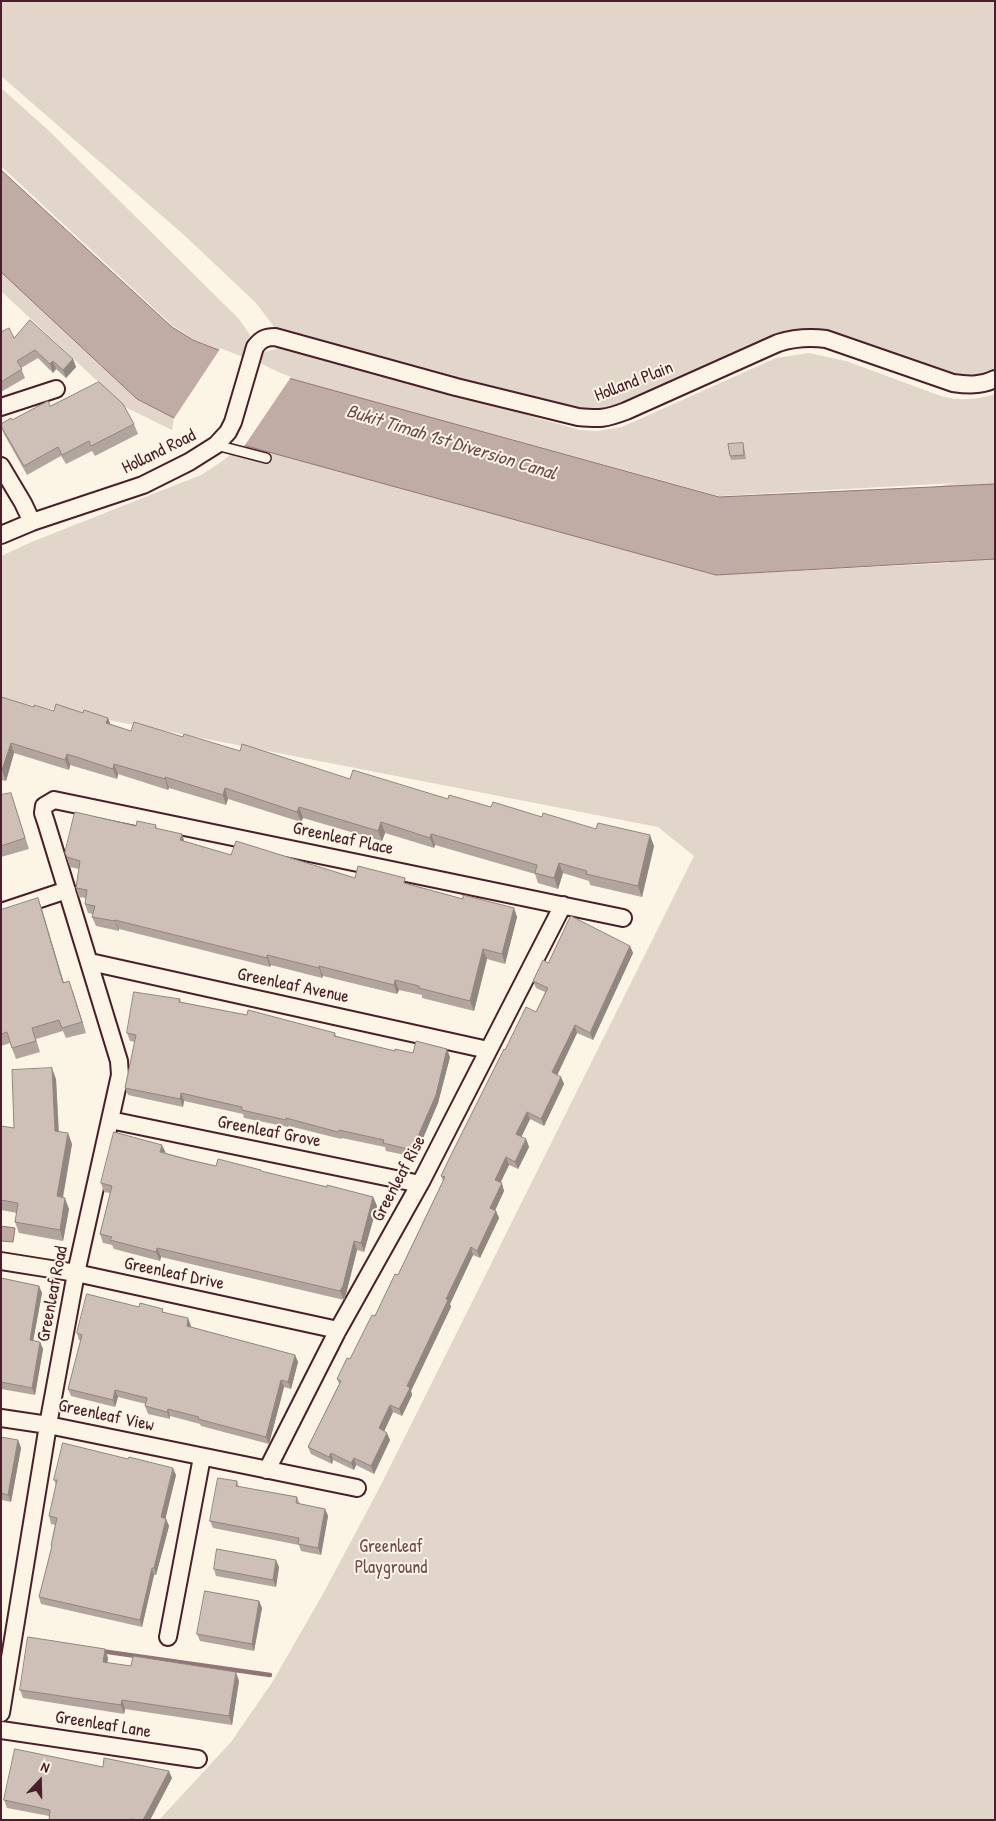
<!DOCTYPE html>
<html>
<head>
<meta charset="utf-8">
<style>
  body { margin:0 }
  #map { position:relative; width:996px; height:1821px; overflow:hidden; background:#fcf5e5; font-family:"Patrick Hand",sans-serif }
  canvas { display:block }
  .frame { position:absolute; inset:0; border:2px solid #4a1f2b; pointer-events:none }
  .north { position:absolute; left:15px; top:1756px; width:50px; height:50px; -webkit-text-stroke:4px #fcf5e5; paint-order:stroke; rotate:21deg; font-size:14px; font-weight:700; line-height:20px; text-align:center; color:#4a1f2b }
  .north::after { content:''; display:block; margin:auto; width:18px; height:22px; background:#4a1f2b; clip-path:polygon(50% 0,100% 100%,50% 72%,0 100%) }
</style>
</head>
<body>
<div id="map">
<canvas width="996" height="1821"></canvas>
<div class="frame"></div>
<div class="north">N</div>
</div>
<script>
const ctx = document.querySelector('canvas').getContext('2d');
ctx.lineJoin = 'round';
function fillPath(path, color) { ctx.fillStyle = color; ctx.fill(path, 'evenodd'); }
function strokePath(path, color, width, dash) { ctx.strokeStyle = color; ctx.lineWidth = width; ctx.lineCap = dash ? 'butt' : 'round'; ctx.setLineDash(dash || []); ctx.stroke(path); }
function label(font, color, halo, rows, align = 'center') {
  ctx.font = font + ' "Patrick Hand",sans-serif'; ctx.lineWidth = 4; ctx.setLineDash([]); ctx.textBaseline = 'middle'; ctx.strokeStyle = halo; ctx.fillStyle = color; for (const [text, x, y, turn = 0] of rows) {
    ctx.save(); ctx.translate(x, y); ctx.rotate((+turn || 0) * Math.PI / 180); ctx.textAlign = isNaN(turn) ? turn : align; if (halo) ctx.strokeText(text, 0, 0); ctx.fillText(text, 0, 0); ctx.restore();
  }
}
const green = new Path2D(`
  M1 1H995V372L987 376 967 378 827 332 810 330 781 333 769 338 617 407 581 415 275 328 256 303 184 235 1 76Z
  M1 88 47 129 239 319 250 335 243 357 220 348 219 350 193 339 173 326 1 166Z
  M1 272 137 399 174 418 172 430 125 407 1 291Z
  M286 347 580 430 597 431 622 427 776 358 809 353 846 361 941 396C960 401 976 400 995 394V1820H159L231 1742 273 1681 324 1592 382 1483 694 856 658 827 1 699V556L34 541 201 475 221 462 243 445 716 575 949 563 943 485 956 483 719 496 292 379 260 363 262 354 267 351Z`);
const water = new Path2D(`
  M1 170 172 327 193 340 292 379 719 497 995 484V559L716 575 243 445 174 418 137 399 1 272Z
  M1 1226 15 1228 13 1242 1 1241Z`);
const pier = new Path2D(`
  M220 349 291 377 243 448 173 420Z`);
const stream = new Path2D(`
  M101 1651 270 1675`);
const lane = new Path2D(`
  M216 445 266 458`);
const street = new Path2D(`
  M1 407 56 389
  M1 466 23 503 32 522
  M1 535 32 522 143 485 189 462 216 445 228 432 233 422 255 347C261 339 266 337 275 337L456 387 578 417C600 419 605 419 626 411L778 343C794 338 809 337 826 339L953 383C967 385 981 386 995 379
  M1 912 67 890
  M90 962 488 1050
  M110 1120 420 1184
  M1 1261 76 1273 338 1330
  M1 1418 48 1425 357 1488
  M267 1470 338 1330 422 1180 563 905
  M168 1637 202 1457
  M1 1713 48 1425 76 1273 120 1075 119 1061 46 822 43 813 44 806 54 800 623 918
  M1 1730 198 1759`);
const wall = new Path2D(`
  M1 332 73 359 76 367 66 378 56 369 53 373 38 358 21 368 25 378 1 392Z
  M50 406 134 424 138 434 95 456 92 451 66 464 61 456 27 475 4 434 1 427V424Z
  M743 443 744 446 746 459 731 460 730 456Z
  M1 697 34 707 54 711 83 713 108 718 110 724 131 731 183 737 350 779 448 799 542 817 596 829 654 846 642 897 590 885 589 881 563 873 558 889 538 883 535 874 435 845 434 848 385 833 382 841 303 818 301 822 228 799 226 805 169 788 168 790 118 774 117 779 70 765 69 770 14 753 6 781 1 780Z
  M1 795 14 803 29 849 1 857Z
  M156 825 157 829 182 834 184 841 231 855 355 878 407 884 463 899 514 908 517 917 505 964 487 959 474 1011 422 998V995L399 990 397 994 323 976 322 978 271 965 270 967 119 929V931L96 926 92 917 93 914 88 913 85 904 86 898 79 897 76 888 79 869 70 867 65 853 136 826Z
  M38 898 64 983 73 992 86 1033 66 1038 63 1031 36 1039 40 1052 16 1059 10 1043 1 1046V910Z
  M630 946 633 953 593 1040 577 1033 557 1075 561 1077 564 1084 544 1126 530 1119 521 1137 526 1139 529 1147 518 1169 509 1165 500 1183 504 1191 495 1210 496 1211 499 1218 480 1258 473 1255 450 1304 451 1307 411 1391 412 1395 402 1416 393 1412 384 1431 390 1440 374 1474 356 1465 354 1470 333 1460 332 1464 311 1454 308 1447 339 1384 337 1379 350 1359 398 1275 443 1181 441 1176 505 1050 536 1012 545 992 536 988 533 981 548 963Z
  M180 999 181 1002 335 1033 336 1036 395 1051 450 1057 438 1103 415 1157 386 1151 385 1147 342 1138 341 1139 289 1126 288 1127 244 1118 243 1114 184 1101 183 1107 128 1095 125 1088 135 1042 130 1041 127 1033Z
  M56 1079 59 1132 72 1144 63 1198 69 1209 63 1241 19 1233 15 1222 17 1213 1 1210V1126L14 1128Z
  M165 1153 216 1166 262 1172 373 1197 377 1206 364 1252 357 1250 346 1294 344 1300 161 1257 160 1261 114 1249 112 1245 103 1243 100 1234 110 1193 104 1192 101 1183Z
  M1 1278 39 1286 42 1293 33 1341 40 1342 43 1349 35 1395 1 1389Z
  M139 1307 164 1312 191 1326V1327L295 1355 298 1362 291 1389 284 1387 269 1444 201 1426 200 1424 170 1416V1419L148 1414 145 1406 146 1404 118 1397 115 1407 71 1396 68 1389 81 1341 79 1340 77 1333Z
  M1 1437 18 1440 21 1448 11 1502 2 1500 1 1504Z
  M176 1475 165 1518 166 1519 169 1526 156 1575H154L142 1627 41 1604 39 1597 52 1548 51 1545 55 1525 51 1524 49 1516 56 1485 54 1480Z
  M237 1481 239 1487 297 1497 300 1504 325 1509 328 1516 321 1555 301 1551 299 1545 213 1528 210 1521Z
  M279 1567 276 1587 216 1576 214 1569Z
  M259 1601 262 1608 254 1651 200 1641 197 1634Z
  M108 1658 107 1663 239 1681 232 1725 125 1709 124 1714 23 1698 20 1690Z
  M103 1767 172 1778 150 1820H49V1816L7 1808 4 1800Z`);
const shadedWall = new Path2D(`
  M73 359 76 367 66 378 63 370Z
  M53 361 56 369 53 373 50 364Z
  M108 718 112 728 106 723Z
  M11 743 14 753 6 781 2 770Z
  M67 754 70 765 69 770 65 760Z
  M114 764 118 774 117 779 113 769Z
  M165 777 169 788 168 790 165 779Z
  M225 788 228 799 226 805 223 795Z
  M299 807 303 818 301 822 297 812Z
  M381 822 385 833 382 841 378 831Z
  M182 834 185 844 180 840Z
  M431 834 435 845 434 848 430 838Z
  M650 835 654 846 642 897 638 886Z
  M559 863 563 873 558 889 554 878Z
  M38 898 42 909 67 994 63 983Z
  M514 908 517 917 505 964 502 954Z
  M115 920 119 929V931L115 921Z
  M630 946 633 953 593 1040 590 1033Z
  M483 949 487 959 474 1011 470 1001Z
  M267 955 271 965 270 967 267 958Z
  M319 966 323 976 322 978 319 968Z
  M395 980 399 990 397 994 394 985Z
  M69 981 73 992 86 1033 82 1022Z
  M575 1025 577 1033 555 1080 552 1072Z
  M447 1049 450 1057 438 1103 415 1157 412 1150Z
  M52 1068 56 1079 59 1142 55 1131Z
  M561 1077 564 1084 544 1126 541 1119Z
  M181 1093 184 1101 183 1107 180 1099Z
  M527 1112 530 1119 519 1142 516 1134Z
  M68 1133 72 1144 61 1207 57 1196Z
  M526 1139 529 1147 518 1169 515 1162Z
  M162 1145 166 1153 160 1152Z
  M506 1157 509 1165 498 1188 495 1180Z
  M502 1183 504 1191 493 1215 490 1208Z
  M373 1197 377 1206 364 1252 361 1243Z
  M65 1198 69 1209 63 1241 60 1230Z
  M496 1211 499 1218 480 1258 477 1251Z
  M354 1241 357 1250 346 1294 344 1300 340 1291Z
  M471 1247 473 1255 450 1304 451 1307 411 1391 412 1395 402 1416 399 1409 407 1386 446 1299Z
  M157 1248 161 1257 160 1261 156 1252Z
  M39 1286 42 1293 32 1347 30 1340Z
  M188 1318 191 1326 189 1333 187 1326Z
  M40 1342 43 1349 35 1395 32 1388Z
  M295 1355 298 1362 291 1389 288 1382Z
  M281 1380 284 1387 269 1444 266 1437Z
  M115 1390 118 1397 115 1407 113 1400Z
  M390 1405 393 1412 382 1436 379 1428Z
  M168 1409 170 1416V1419L167 1412Z
  M387 1433 390 1440 374 1474 371 1466Z
  M18 1440 21 1448 11 1502 8 1495Z
  M331 1453 333 1460 332 1464 329 1457Z
  M354 1458 356 1465 354 1470 351 1463Z
  M173 1468 176 1475 164 1525 161 1517Z
  M325 1509 328 1516 321 1555 318 1548Z
  M166 1519 169 1526 156 1575 154 1568Z
  M276 1560 279 1567 276 1587 273 1580Z
  M152 1568 154 1575 142 1627 140 1620Z
  M259 1601 262 1608 254 1651 252 1644Z
  M105 1649 108 1658 106 1671 103 1662Z
  M236 1672 239 1681 232 1725 229 1716Z
  M122 1700 125 1709 124 1714 121 1705Z
  M169 1771 172 1778 150 1820H143Z`);
const building = new Path2D(`
  M30 320 73 359 63 370 53 361 50 364 35 350 17 361 22 369 1 382V332L9 328 14 338Z
  M99 382 123 404 134 424 91 446 89 441 62 455 58 447 24 466 1 426V424L11 418 12 420 48 401 50 406Z
  M743 443 744 455 730 456 728 444Z
  M1 697 34 707V705L54 711 56 704 83 713 84 710 108 718 106 723 131 731 134 722 183 737 184 734 240 751 242 744 350 779 353 770 448 799 449 795 491 807 493 802 542 817 543 813 596 829 598 823 650 835 638 886 586 874 587 871 559 863 554 878 535 873 537 865 431 834 430 838 381 822 378 831 299 807 297 812 225 788 223 795 165 777V779L114 764 113 769 67 754 65 760 11 743 2 770H1Z
  M11 793 25 838 1 846V795Z
  M75 812 136 826 137 821 156 825 155 828 182 834 180 840 231 855 236 841 355 878 358 866 405 878 404 883 463 899V895L514 908 502 954 483 949 470 1001 419 988V986L395 980 394 985 319 966V968L267 955V958L115 920V921L92 917 95 906 85 904 87 890 76 888 80 861 67 857 65 853Z
  M38 898 63 983 69 981 82 1022 62 1028 59 1020 32 1028 36 1041 12 1048 7 1032 1 1034V910Z
  M571 916 630 946 590 1033 575 1025 552 1072 561 1077 541 1119 527 1112 516 1134 526 1139 515 1162 506 1157 495 1180 502 1183 490 1208 496 1211 477 1251 471 1247 446 1299 448 1300 407 1386 410 1388 399 1409 390 1405 379 1428 387 1433 371 1466 354 1458 351 1463 331 1453 329 1457 308 1447 341 1381 337 1379 347 1358 350 1359 372 1315 375 1316 395 1274 398 1275 445 1177 441 1176 449 1159 504 1049 505 1050 526 1007 536 1012 548 988 533 981 543 960 548 963Z
  M134 992 180 999 179 1002 247 1015 248 1010 335 1033 334 1036 395 1051V1049L413 1053 416 1041 447 1049 436 1095 412 1150 383 1143 384 1140 339 1130 338 1132 286 1118V1120L242 1110V1107L181 1093 180 1099 125 1088 136 1035 127 1033Z
  M52 1068 55 1131 68 1133 57 1196 65 1198 60 1230 15 1222 18 1203 1 1200V1126L14 1128 12 1070Z
  M114 1132 162 1145 160 1152 189 1160 216 1166 218 1159 261 1170V1171L327 1187V1185L373 1197 361 1243 354 1241 343 1286 340 1291 157 1248 156 1252 110 1240 112 1237 100 1234 112 1186 101 1183Z
  M1 1278 39 1286 30 1340 40 1342 32 1388 1 1382Z
  M87 1294 139 1307 140 1303 163 1309 162 1312 188 1318 187 1326 295 1355 288 1382 281 1380 266 1437 198 1419 199 1417 168 1409 167 1412 145 1406 147 1398 115 1390 113 1400 68 1389 82 1335 77 1333Z
  M1 1437 18 1440 8 1495 1 1493Z
  M63 1443 128 1459 129 1457 173 1468 161 1517 166 1519 154 1568H152L140 1620 39 1597 52 1546 51 1545 57 1518 49 1516 57 1480H54Z
  M218 1478 237 1481 236 1486 297 1497 296 1503 325 1509 318 1548 298 1544 299 1538 210 1521Z
  M217 1549 276 1560 273 1580 214 1569Z
  M205 1591 259 1601 252 1644 197 1634Z
  M28 1637 105 1649 103 1662 131 1666 133 1656 236 1672 229 1716 122 1700 121 1705 20 1690Z
  M15 1749 103 1767 104 1758 169 1771 143 1820 130 1819V1820H49L50 1810 4 1800Z`);
const streetNames = [
  ["Holland Plain",634,382,-21],
  ["Holland Road",159,452,-26],
  ["Greenleaf Place",343,839,12],
  ["Greenleaf Avenue",293,986,12],
  ["Greenleaf Grove",269,1132,11],
  ["Greenleaf Rise",399,1179,-62],
  ["Greenleaf Drive",174,1274,12],
  ["Greenleaf Road",53,1294,-79],
  ["Greenleaf View",106,1416,12],
  ["Greenleaf Lane",103,1725,9]
];
const parkNames = [
  ["Greenleaf",391,1547],
  ["Playground",391,1568]
];
const waterNames = [
  ["Bukit Timah 1st Diversion Canal",451,443,17]
];
fillPath(green, '#e2d5ca');
fillPath(water, '#c0aca5');
strokePath(water, '#917474', 1);
fillPath(pier, '#fcf5e5');
strokePath(stream, '#917474', 4.5);
strokePath(lane, '#4a1f2b', 12);
strokePath(street, '#4a1f2b', 20);
strokePath(lane, '#fcf5e5', 9);
strokePath(street, '#fcf5e5', 16);
fillPath(wall, '#b2a59d');
fillPath(shadedWall, '#918680');
fillPath(building, '#cfc0b7');
strokePath(building, '#918680', 1);
label('18px', '#4a1f2b', '#fcf5e5', streetNames);
label('18px', '#704c53', '#fcf5e5', parkNames);
label('italic 19px', '#6d4950', '#fcf5e5', waterNames);
</script>
</body>
</html>
